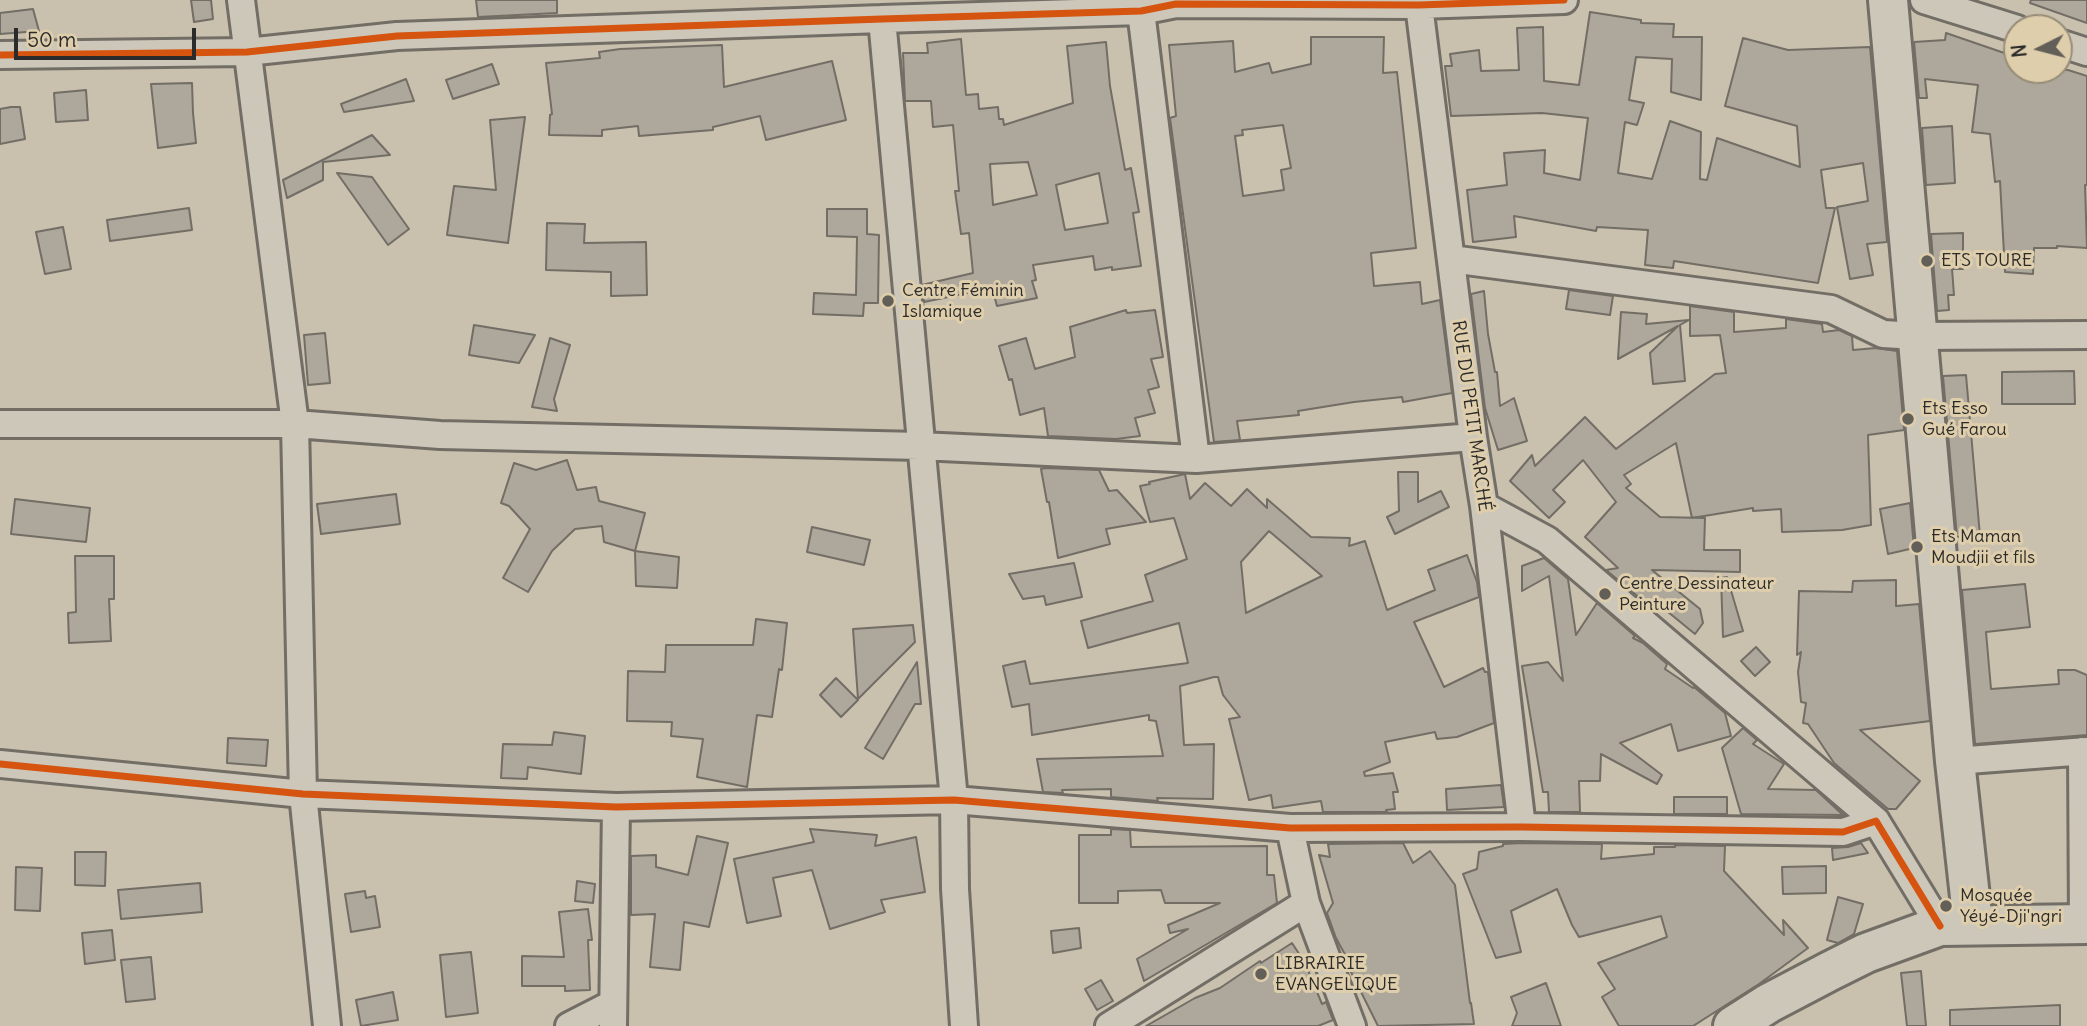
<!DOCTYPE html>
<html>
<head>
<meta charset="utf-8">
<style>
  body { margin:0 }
  #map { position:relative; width:2087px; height:1026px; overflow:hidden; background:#c9c0ae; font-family:Delius,sans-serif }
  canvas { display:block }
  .north { position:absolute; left:2003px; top:14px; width:70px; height:70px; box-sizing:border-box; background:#dfceab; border:2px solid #978d78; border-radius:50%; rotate:264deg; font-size:19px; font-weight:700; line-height:28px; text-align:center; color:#2b2b2b }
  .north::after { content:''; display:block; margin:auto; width:24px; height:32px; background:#625f59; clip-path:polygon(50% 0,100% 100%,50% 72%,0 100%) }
  .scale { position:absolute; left:14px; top:28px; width:182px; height:32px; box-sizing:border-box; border:4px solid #2b2b2b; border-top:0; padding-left:9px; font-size:21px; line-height:24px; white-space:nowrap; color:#2b2b2b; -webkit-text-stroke:5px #dfceab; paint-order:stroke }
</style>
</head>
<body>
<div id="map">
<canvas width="2087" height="1026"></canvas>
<div class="north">N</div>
<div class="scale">50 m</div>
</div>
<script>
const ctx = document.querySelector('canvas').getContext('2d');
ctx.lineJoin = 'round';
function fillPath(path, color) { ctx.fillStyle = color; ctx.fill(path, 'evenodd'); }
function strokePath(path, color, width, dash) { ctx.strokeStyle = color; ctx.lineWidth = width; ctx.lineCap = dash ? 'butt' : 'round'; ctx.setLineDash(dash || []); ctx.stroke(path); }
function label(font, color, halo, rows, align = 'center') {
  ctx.font = font + ' Delius,sans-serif'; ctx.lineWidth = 6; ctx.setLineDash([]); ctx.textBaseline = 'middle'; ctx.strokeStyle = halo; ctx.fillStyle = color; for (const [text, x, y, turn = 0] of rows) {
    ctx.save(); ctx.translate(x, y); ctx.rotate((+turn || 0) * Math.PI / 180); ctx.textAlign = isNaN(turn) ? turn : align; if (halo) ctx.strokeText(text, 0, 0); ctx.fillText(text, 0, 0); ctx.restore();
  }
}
const building = new Path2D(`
  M191 0H211L213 19 194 22Z
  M476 0H557V13L478 17Z
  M2031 0H2087V23L2030 3Z
  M33 9 39 31 0 34V13Z
  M1590 12 1641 20V23L1674 24 1673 37H1702L1701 100 1671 92 1672 59 1636 57 1629 100 1644 103 1637 125 1625 122 1618 173 1652 179 1670 121 1701 132 1700 179 1707 180 1717 138 1800 167 1797 126 1725 106 1743 38 1788 50 1870 47 1887 242 1867 244 1873 275 1850 279 1837 207 1868 201 1863 163 1821 170 1826 208H1835L1818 283 1674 261 1673 268 1645 265 1648 230 1597 227 1596 231 1514 216 1516 237 1473 242 1467 190 1507 185 1504 153 1545 150 1544 173 1580 180 1588 118 1542 113 1451 116 1445 66H1452L1450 54 1479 50 1481 71 1519 70 1517 28 1543 27 1544 81 1579 85Z
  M1946 33 2016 57 2017 70H2068L2087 76V185H2085L2087 248 2057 246V248H2034L2033 274 2005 272 2000 181 1995 182 1990 134 1972 132 1978 85 1925 79 1927 98H1919L1914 42 1945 40Z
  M1311 37H1384L1383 73 1397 72 1416 248 1371 253 1374 286 1420 282 1422 304 1440 300 1452 393 1403 402 1402 397 1354 402 1298 411 1299 415 1237 421 1240 440 1214 442 1170 118 1176 116 1169 45 1233 41 1235 72 1269 63 1272 73 1311 64ZM1283 125 1291 168 1281 170 1284 190 1243 196 1235 136 1243 135 1242 130Z
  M961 39 966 95 978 94 979 109 998 107 999 119H1003L1004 125 1073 103 1067 46 1106 42 1110 86 1125 170 1131 168 1139 212 1133 213 1141 266 1112 270V267L1095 270 1093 256 1033 265 1036 280 1032 281 1037 298 997 306 992 288 924 302 922 285 973 273 969 233 961 234 955 191H959L953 125 933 127 931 101H905L903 53H928L927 43ZM1028 162 1037 195 993 205 990 164ZM1099 173 1108 223 1065 230 1056 185Z
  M722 45 724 87 832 61 846 120 766 140 760 116 713 127V130L639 136 638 126 602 130V136L549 135 550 115 552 114 546 63 600 58 599 52 620 49Z
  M492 64 499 84 453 99 446 80Z
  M406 79 414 101 344 112 341 104Z
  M192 83 193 113 196 143 158 148 151 84Z
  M86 90 88 120 56 122 54 93Z
  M11 107H20L25 139 0 144V109Z
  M525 117 508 243 447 235 454 186 496 190 490 120Z
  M1952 126 1955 183 1926 185 1922 128Z
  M372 135 390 155 323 162V180L287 198 283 180Z
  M337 173 372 177 409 229 388 245Z
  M189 208 192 230 110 241 107 220Z
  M827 209H867V234L879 235 878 303H864L863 316 813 314 814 293 856 295 857 237 827 236Z
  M547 223 585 224 584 243 646 242 647 295 611 296V272L546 270Z
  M63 227 71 269 45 274 36 232Z
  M1963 233V269H1952L1954 295H1948L1949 310 1937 311 1931 234Z
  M1569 290 1613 296 1610 315 1566 309Z
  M1484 291 1488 334 1495 372H1497L1500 406 1514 398 1527 441 1498 450 1485 408 1471 294Z
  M1690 306 1734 312V332L1786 328V319L1822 324 1823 332 1839 330 1852 336 1853 350 1876 348 1897 351 1904 430 1868 435 1871 525 1842 530 1782 532 1781 509 1753 511V508L1692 518 1676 443 1624 475 1631 484 1626 488 1660 517 1705 518 1704 550H1740V572L1652 570 1700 609 1703 623 1695 634 1657 603 1653 609 1606 570 1618 568 1585 537 1616 502 1583 460 1553 490 1565 502 1549 518 1510 481 1532 455 1535 466 1585 417 1616 449 1715 374 1726 373 1720 335 1690 336Z
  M1126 310 1127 313 1155 310 1163 357 1151 359 1159 387 1148 390 1155 413 1135 418 1140 436 1116 439 1048 436 1044 408 1020 415 1012 379 1009 380 999 346 1026 338 1035 369 1075 357 1070 327Z
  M1621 312 1647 314 1646 324 1689 320 1680 325 1685 381 1653 384 1650 353 1678 326 1618 359Z
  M474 325 535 335 519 363 469 355Z
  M325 333 330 383 308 385 304 335Z
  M550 338 570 345 554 399 557 411 532 407Z
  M2074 371 2075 404H2002V372Z
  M1966 375 1980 536 1957 537 1943 376Z
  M567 460 577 490 596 487 599 501 645 513 635 551 604 542 602 526 575 529 552 551 528 592 503 578 530 529 509 506 501 503 514 463 536 470Z
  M1046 468 1099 470 1109 491 1117 490 1146 522 1106 529 1110 544 1058 558 1049 502H1047L1041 469Z
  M1398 472H1418V502L1441 491 1449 507 1395 534 1387 517 1399 511Z
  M1185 474 1190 499 1205 483 1231 506 1247 489 1267 508V499L1311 537 1350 538 1349 546 1365 541 1387 610 1435 590 1428 570 1467 555 1477 582 1479 597 1414 622 1444 687 1483 668 1485 672H1488L1494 723 1457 737 1437 739 1435 732 1385 742 1390 762 1364 772 1365 776 1393 773 1398 792H1393L1395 809 1386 810 1387 812H1323L1321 801 1273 808 1271 795 1249 800 1229 719 1240 717 1223 695 1218 677H1214L1180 686 1184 745 1214 744 1213 799 1157 798 1158 801 1111 797V789L1062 790 1063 793 1043 792 1037 759 1163 756 1156 721 1149 720V715L1032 735 1029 704 1012 707 1003 666 1025 661 1030 684 1188 663 1179 623 1088 648 1081 621 1153 601 1145 575 1187 559 1174 518 1150 522 1140 486 1150 484 1149 482ZM1269 531 1322 576 1246 613 1241 562Z
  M396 494 400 524 321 534 317 504Z
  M15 499 90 508 86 542 11 534Z
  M1910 503 1914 548 1888 554 1880 509Z
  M812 527 870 540 864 565 807 552Z
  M635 551 679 557 677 588 636 586Z
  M75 556H114V599H109L111 641 69 643 68 613 76 612Z
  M1544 558 1568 579 1576 635 1597 603 1635 636 1633 638 1643 643 1667 664 1665 669 1693 688 1694 687 1725 713 1731 736 1678 751 1671 724 1620 743 1662 775 1657 784 1601 754 1600 781H1579L1580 812H1549L1548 792H1543L1522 666 1548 662 1563 681 1549 576 1522 591V566Z
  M1074 563 1082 597 1046 605 1044 596 1023 599 1009 574Z
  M1727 577 1743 631 1723 637 1721 578Z
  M1896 580V606L1919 604 1930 721 1860 730 1920 781 1896 809H1888L1834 763 1808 724 1803 723 1806 703 1801 702 1798 672 1801 652 1797 655 1799 591 1852 592 1853 581Z
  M2025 584 2030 627 1986 632 1991 689 2059 684 2058 670H2075L2087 675V735L1975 744 1962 590Z
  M756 619 787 623 782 670 779 669 772 717 757 715 747 787 697 777 703 739 671 736 672 722 627 721 628 671 665 672 666 645H753Z
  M913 625 915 642 858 699 853 629Z
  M1756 647 1770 662 1755 676 1741 661Z
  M917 662 921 704H915L883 759 865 748Z
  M836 678 858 700 841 717 820 695Z
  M1743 728 1757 740 1753 744 1784 764 1768 789 1816 790 1843 815 1741 814 1722 748Z
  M554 732 585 736 581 774 528 767 527 779 501 778 503 744 552 745Z
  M228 738 268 740 266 766 227 763Z
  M1501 785 1504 807 1447 810 1446 789Z
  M1674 797H1727V814H1674Z
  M810 829 877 835 875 846 916 837 925 892 881 900 885 912 830 929 812 870 773 878 781 916 747 923 734 859 814 842Z
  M1111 829 1130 830 1131 847 1267 846V875H1274L1277 903 1144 981 1137 959 1188 929 1170 933 1168 925 1220 903H1165L1161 890 1118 891V903H1079V835H1111Z
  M697 836 728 843 709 927 684 922 680 970 650 967 655 914 631 915V856L656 855V867L688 875Z
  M1403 843 1413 863 1430 851 1455 885 1470 1003H1471L1474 1024 1378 1026 1351 972 1354 971 1336 938 1327 913 1333 903 1319 855 1330 857 1328 844Z
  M1522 843 1602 844 1601 859 1654 854V847H1675V845L1725 846 1724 871 1784 935 1783 920 1808 948 1759 984 1693 1026H1619L1602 997 1615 989 1598 963 1667 937 1661 916 1579 937 1572 925 1557 889 1511 911 1521 952 1496 958 1463 874 1477 869 1479 852 1503 846V844Z
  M1861 843 1868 853 1833 860 1832 848 1848 847Z
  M75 852H106L105 886 75 885Z
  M1826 866V893L1783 894 1782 867Z
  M16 867 42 868 40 911 15 910Z
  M577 881 595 884 593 903 575 901Z
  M200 883 202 912 121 919 118 890Z
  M365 891 366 898 375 896 380 927 351 932 345 894Z
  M1838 897 1863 904 1854 934 1838 943 1827 940Z
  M588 909 592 940H588L590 990 565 991V986H522V956L564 957 559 912Z
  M1079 928 1081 948 1053 953 1051 931Z
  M112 930 115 960 85 964 82 933Z
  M1292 943 1305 963 1322 1004 1326 1002 1333 1020 1318 1026H1146L1195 998 1220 988 1260 961 1261 963Z
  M471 952 478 1013 446 1017 440 955Z
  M151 957 155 999 126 1002 121 960Z
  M1921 971 1926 1026H1907L1901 973Z
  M1101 980 1113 1001 1097 1010 1085 989Z
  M1546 983 1561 1026H1512L1517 1013 1511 997Z
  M393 992 398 1020 361 1026 356 1000Z
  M2060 1005V1026H1950V1010Z`);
const minor = new Path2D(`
  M241 0 295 424 303 794 327 1026
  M1924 0 2017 29
  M1419 5 1473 437 1484 506 1522 827
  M1141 11 1196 459
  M882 19 954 800 955 889 964 1026
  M2059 43 2087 52
  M0 55 247 52 397 36 882 19 1141 11 1176 4 1419 5 1564 0
  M1451 259 1831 309 1883 334 1917 336 2087 335
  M0 424H295L440 435 920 446 1196 459 1473 437
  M1484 506 1547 540 1876 821
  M2082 751 2083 924
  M1955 761 2087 751
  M0 764 303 794 616 807 954 800 1290 828 1522 827 1843 832 1876 821 1940 926
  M1290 828 1306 903 1352 1026
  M569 1026 612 1004
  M613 1026 616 807
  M1109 1026 1306 903`);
const secondary = new Path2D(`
  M1888 0 1955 761 1973 924`);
const trunk = new Path2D(`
  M1733 1026 1769 1003 1830 971 1866 953 1940 926 2087 924`);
const cycleway = new Path2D(`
  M0 55 247 52 397 36 882 19 1141 11 1176 4 1419 5 1564 0
  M0 764 303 794 616 807 954 800 1290 828 1522 827 1843 832 1876 821 1940 926`);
const markers = [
  [1927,261,7,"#625f59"],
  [888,301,7,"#625f59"],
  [1908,419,7,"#625f59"],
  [1917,547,7,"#625f59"],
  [1605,594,7,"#625f59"],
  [1946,906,7,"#625f59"],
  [1261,974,7,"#625f59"]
];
const poiNames = [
  ["ETS TOURE",1941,261],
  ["Centre Féminin",902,291],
  ["Islamique",902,312],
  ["Ets Esso",1922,409],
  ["Gué Farou",1922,430],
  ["Ets Maman",1931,537],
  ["Moudjii et fils",1931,558],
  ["Centre Dessinateur",1619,584],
  ["Peinture",1619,605],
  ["Mosquée",1960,896],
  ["Yéyé-Dji'ngri",1960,917],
  ["LIBRAIRIE",1275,964],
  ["EVANGELIQUE",1275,985]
];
const streetNames = [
  ["RUE DU PETIT MARCHÉ",1471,416,82]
];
fillPath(building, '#aea79b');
strokePath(building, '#726e66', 2);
strokePath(minor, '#726e66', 32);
strokePath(secondary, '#726e66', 44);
strokePath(trunk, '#726e66', 44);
strokePath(minor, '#cdc7ba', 26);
strokePath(secondary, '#cdc7ba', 38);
strokePath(trunk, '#cdc7ba', 38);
strokePath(cycleway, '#d5540f', 7);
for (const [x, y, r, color] of markers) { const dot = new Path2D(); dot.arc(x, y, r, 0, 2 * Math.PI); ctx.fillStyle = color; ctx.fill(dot); strokePath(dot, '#dfceab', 2.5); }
label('18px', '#2b2b2b', '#dfceab', poiNames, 'left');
label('18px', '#2b2b2b', '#dfceab', streetNames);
</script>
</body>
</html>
